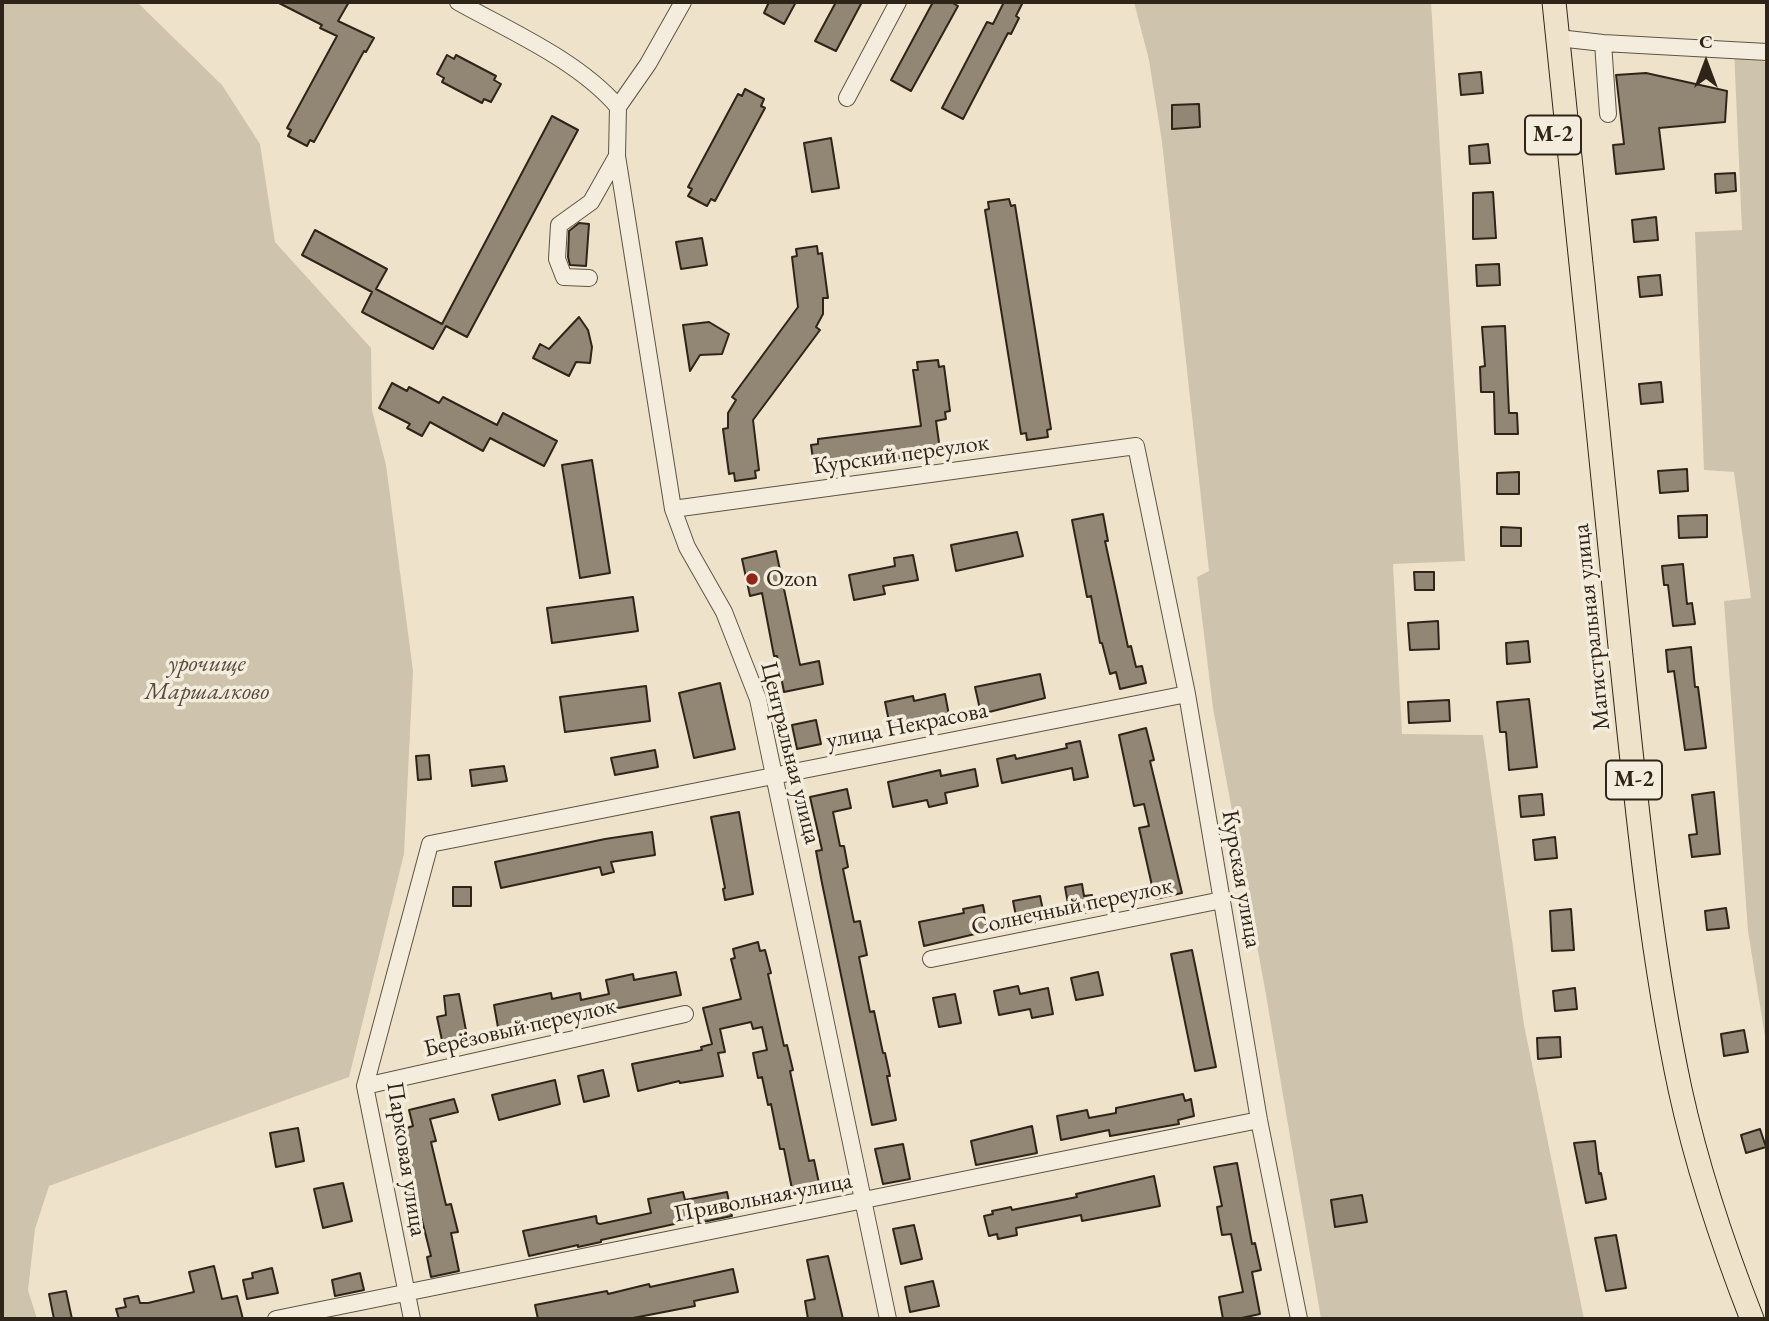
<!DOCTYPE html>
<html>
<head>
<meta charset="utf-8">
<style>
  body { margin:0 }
  #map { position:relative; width:1769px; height:1321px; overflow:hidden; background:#eee3ca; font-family:"EB Garamond",serif }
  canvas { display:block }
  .frame { position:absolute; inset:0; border:4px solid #2f2418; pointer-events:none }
  .north { position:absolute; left:1671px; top:28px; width:70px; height:70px; -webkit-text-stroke:5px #f4eddd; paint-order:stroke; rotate:0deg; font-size:19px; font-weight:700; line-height:28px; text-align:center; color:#2f2418 }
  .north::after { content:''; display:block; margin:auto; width:24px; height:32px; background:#2f2418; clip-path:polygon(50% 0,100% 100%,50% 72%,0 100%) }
</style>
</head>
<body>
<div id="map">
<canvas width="1769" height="1321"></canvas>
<div class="frame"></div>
<div class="north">С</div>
</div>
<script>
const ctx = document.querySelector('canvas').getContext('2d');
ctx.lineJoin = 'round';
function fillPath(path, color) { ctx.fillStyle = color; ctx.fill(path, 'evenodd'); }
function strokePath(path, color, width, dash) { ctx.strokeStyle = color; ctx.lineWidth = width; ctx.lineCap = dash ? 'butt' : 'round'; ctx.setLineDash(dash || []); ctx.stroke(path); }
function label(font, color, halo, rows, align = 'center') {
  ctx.font = font + ' "EB Garamond",serif'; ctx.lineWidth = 7; ctx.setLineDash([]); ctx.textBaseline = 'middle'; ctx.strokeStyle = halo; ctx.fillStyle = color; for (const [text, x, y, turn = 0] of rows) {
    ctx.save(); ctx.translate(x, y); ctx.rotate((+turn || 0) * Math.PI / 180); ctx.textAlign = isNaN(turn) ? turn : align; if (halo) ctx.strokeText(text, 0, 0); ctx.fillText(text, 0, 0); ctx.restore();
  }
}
const green = new Path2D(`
  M2 2H137L222 85 260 144 275 242 371 348 372 410 386 465 413 671 404 854 349 1077 49 1186 35 1229 28 1290 37 1319H2Z
  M1134 2H1431L1465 561 1393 564 1402 734 1483 735 1524 1025 1584 1319H1321L1265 989 1213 708 1197 577 1209 571 1162 142 1149 60Z
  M1734 50 1767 63V1049L1748 931 1724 601 1751 598 1734 472 1704 470 1695 232 1742 230Z`);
const building = new Path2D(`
  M277 2H349L338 21 374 38 366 52 364 51 314 142 310 140 307 146 288 136 291 130 287 128 337 36 320 28 322 25Z
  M769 2H796L784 24 764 13Z
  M836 2H862L836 51 815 41Z
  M933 2H951L958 6 911 91 891 80Z
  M1004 2H1023L1016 16 1019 18 1011 34 1008 33 963 119 942 108 987 22 993 24Z
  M447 55 454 59 456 55 496 76 494 80 501 84 491 102 484 99 482 103 442 82 444 78 437 74Z
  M1481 72 1483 93 1461 95 1459 74Z
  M1646 73 1727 91 1725 122 1659 128 1664 169 1616 174 1613 145 1624 144 1616 75Z
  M745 89 764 99 761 106 765 108 715 201 711 199 707 206 688 196 692 189 688 187 738 94 742 96Z
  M1199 104 1200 127 1172 129V105Z
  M552 116 578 130 467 337 446 326 433 349 362 312 372 292 302 255 315 230 387 269 376 289 442 324Z
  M831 138 839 188 812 192 804 143Z
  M1488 144 1490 163 1470 164 1469 146Z
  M1735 173 1736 191 1716 193 1715 174Z
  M1493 192 1496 238 1473 239V193Z
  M1009 199 1011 206 1015 205 1051 429 1047 430 1048 437 1027 440 1026 433 1021 434 985 210 989 209 988 202Z
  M1656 217 1658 240 1634 242 1632 220Z
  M579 223 589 224 586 266 570 265 568 257 569 231Z
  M702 238 707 265 681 269 676 242Z
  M817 246 818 254 822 253 828 298H823V314L816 327 820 330 753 420 759 470 755 471 756 478 735 481 734 473 729 474 723 429 728 428V413L736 400 732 397 798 307 792 257 797 256 796 249Z
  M1499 264 1500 285 1477 286 1476 265Z
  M1660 275 1662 295 1640 297 1638 277Z
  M579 317 588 330 592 347 590 363 576 362 569 376 533 358 540 344 549 349Z
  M709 322 729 334 722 354 700 355 690 371 683 325Z
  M1505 326 1509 413H1517L1518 434H1495L1494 392H1481L1480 367 1485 366 1482 327Z
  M938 360 939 367 944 366 950 411 945 412 946 419 936 421 941 457 925 459V456L822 469 821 465 814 466 811 445 818 444V439L921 426 913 370H918L917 362Z
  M1661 382 1663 402 1641 404 1639 384Z
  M392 383 407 391 409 387 439 403 443 397 497 425 503 413 557 441 544 466 490 438 483 451 430 422 422 436 407 428 410 424 379 408Z
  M592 460 610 573 580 578 562 465Z
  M1687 469 1688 491 1660 493 1658 471Z
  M1519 472V494H1497V473Z
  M1103 514 1108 541H1105L1128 647 1131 646 1136 667 1142 666 1146 683 1120 689 1116 672 1110 674 1102 643H1100L1091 596 1087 597 1072 520Z
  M1707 515V537L1679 538 1678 516Z
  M1501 527 1521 528V546H1501Z
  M1017 532 1023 556 956 571 951 545Z
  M776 551 800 665 819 661 823 684 784 692 777 656H774L762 593 750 596 742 559Z
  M913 555 918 580 883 586 885 594 854 600 849 575 895 566 894 558Z
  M1683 564 1687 604 1692 603 1695 624 1673 626 1668 585H1664L1662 566Z
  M1414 572H1434V590H1415Z
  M633 597 638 631 552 643 547 608Z
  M1438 621 1439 649 1410 650 1408 623Z
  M1528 641 1530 662 1507 664 1506 643Z
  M1691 647 1695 687H1698L1706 748 1685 750 1674 671 1668 672 1666 650Z
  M1040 674 1045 698 981 714 975 687Z
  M720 683 735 749 694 758 679 693Z
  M646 686 650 721 565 732 560 697Z
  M945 694 950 721 925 726 924 719 890 726 885 702 913 696 914 701Z
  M1529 699 1537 767 1509 770 1506 732H1500L1497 702Z
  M1449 700 1450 721 1409 723 1408 702Z
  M816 720 821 744 797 749 792 725Z
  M1146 728 1154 760 1150 761 1182 893 1155 899 1139 828 1149 826 1144 804 1134 806 1119 735Z
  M1080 741 1088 777 1074 780 1072 768 1002 783 997 759 1015 755 1016 759 1067 748 1066 744Z
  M655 750 658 767 615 775 611 758Z
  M429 755 431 779 418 780 416 756Z
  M504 766 507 781 472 786 470 770Z
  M975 769 978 786 945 793 947 803 929 807 927 800 893 807 888 782 940 770 941 776Z
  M847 789 851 808 833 812 840 846H844L848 867 843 869 854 922 860 921 867 955 859 957 870 1012 874 1011 883 1053H885L890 1076H887L896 1120 872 1125 822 883 816 851 822 850 810 797Z
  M1714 792 1720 854 1692 857 1689 835 1697 834 1692 795Z
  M1542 794 1544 815 1521 817 1519 796Z
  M739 812 753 894 725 900 723 889 725 888 711 817Z
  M652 832 655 855 611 862 614 872 602 875 600 867 501 888 495 862 605 839Z
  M1555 837 1557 858 1535 860 1533 840Z
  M1082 884 1084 896 1092 895 1095 911 1070 915 1065 887Z
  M453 887H471V906H453Z
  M1040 896 1045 920 1018 926 1013 901Z
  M983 905 988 931 924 946 919 922 964 913 963 909Z
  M1726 908 1729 928 1707 930 1705 911Z
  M1571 909 1574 950 1552 951 1550 911Z
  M758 942 760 951 765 950 771 973 768 974 784 1046 787 1045 793 1070 790 1071 809 1161 814 1160 820 1188 793 1194 784 1149H780L771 1104 768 1105 762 1077 758 1078 753 1053 767 1050 762 1027 753 1029 751 1022 720 1029 725 1052 718 1053 723 1076 680 1083 679 1081 638 1091 632 1064 702 1050 701 1047 712 1044 703 1008 741 999 731 959 735 958 733 949Z
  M1192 950 1216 1067 1195 1071 1171 954Z
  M676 972 681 995 499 1033 494 1005 551 993 552 999 580 993 581 1000 609 994 606 980 633 974 634 980Z
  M1098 972 1103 995 1076 1000 1071 978Z
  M1018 986 1020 994 1048 988 1053 1014 1032 1018 1030 1009 999 1015 994 991Z
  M1575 988 1577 1009 1555 1011 1553 991Z
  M459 994 468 1041 443 1045 437 1017 446 1015 444 996Z
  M955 994 961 1023 939 1027 933 998Z
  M1744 1030 1748 1052 1724 1056 1721 1034Z
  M1560 1037 1561 1057 1538 1059 1537 1038Z
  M603 1070 609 1096 584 1102 578 1076Z
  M555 1080 560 1104 499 1120 492 1095Z
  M1183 1094 1185 1101 1191 1099 1194 1116 1178 1120 1179 1124 1110 1136 1109 1130 1061 1140 1057 1116 1087 1110 1089 1118 1116 1113V1108Z
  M454 1099 458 1112 430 1119 436 1141 431 1142 446 1205 451 1204 458 1232 451 1233 459 1271 431 1277 427 1257 431 1256 409 1169 412 1168 403 1129 413 1126 409 1110Z
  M1032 1126 1037 1153 976 1165 971 1141Z
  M298 1128 304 1161 276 1167 270 1133Z
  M1760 1129 1766 1147 1746 1153 1741 1135Z
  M1595 1141 1599 1174 1601 1173 1606 1199 1586 1203 1574 1143Z
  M903 1144 910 1179 883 1184 875 1149Z
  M1237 1163 1252 1244 1255 1243 1261 1270 1252 1272 1260 1314 1237 1319H1223L1219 1297 1243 1292 1231 1234 1222 1235 1217 1207 1222 1206 1214 1167Z
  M1154 1176 1160 1206 1082 1221 1081 1215 1016 1228 1017 1235 998 1239 997 1234 989 1236 984 1216 993 1214 992 1211 1011 1207 1012 1210 1077 1197 1076 1194Z
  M343 1183 352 1221 323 1228 314 1189Z
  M683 1192 685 1200 727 1192 732 1216 703 1222 702 1218 601 1240V1242L578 1247V1245L529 1256 523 1231 596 1216 597 1223 600 1224 651 1213 648 1199Z
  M1362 1195 1367 1222 1335 1227 1331 1200Z
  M914 1225 922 1259 901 1264 893 1229Z
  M1616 1235 1626 1288 1606 1291 1595 1238Z
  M828 1256 843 1319H808L805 1301 815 1299 807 1260Z
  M214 1266 222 1299 237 1296 243 1319H119L116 1309 126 1307 124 1299 138 1296 140 1303H148L194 1292 189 1272Z
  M272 1268 278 1293 247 1299 243 1280 253 1278 252 1273Z
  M733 1269 738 1292 694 1301 695 1306 628 1319H538L535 1305 607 1291 608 1294 649 1284 650 1287Z
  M360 1273 364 1290 335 1296 332 1280Z
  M933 1281 939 1306 910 1312 905 1287Z
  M66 1291 72 1319H54L49 1294Z`);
const minor = new Path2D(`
  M458 2C510 31 579 61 618 107L617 156 673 509 687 547 724 612 758 699 888 1319
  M1558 38 1603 43 1767 52
  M1603 43 1608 114
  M847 98 898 2
  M618 107 648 64 683 2
  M589 278 564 277 557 259 559 225 591 202 617 156
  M673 509 1136 446 1187 694 1259 1120 1299 1319
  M931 959 1222 900
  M365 1086 685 1014
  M276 1319 1259 1120
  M412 1319 365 1086 430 844 1187 694`);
const highway = new Path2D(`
  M1554 2C1578 220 1598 438 1621 656 1636 799 1650 948 1680 1089 1697 1167 1723 1245 1752 1319`);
const markers = [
  [752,579,7,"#8f2418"]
];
const shields = [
  [1553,135,56],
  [1634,780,56]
];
const shieldNames = [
  ["М-2",1553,135],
  ["М-2",1634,780]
];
const streetNames = [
  ["Курский переулок",901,455,-8],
  ["Магистральная улица",1592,627,-96],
  ["улица Некрасова",907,726,-11],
  ["Центральная улица",790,753,76],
  ["Курская улица",1241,879,80],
  ["Солнечный переулок",1072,907,-12],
  ["Берёзовый переулок",520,1028,-13],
  ["Парковая улица",406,1159,81],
  ["Привольная улица",763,1198,-11]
];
const poiNames = [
  ["Ozon",766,579]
];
const parkNames = [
  ["урочище",207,664],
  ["Маршалково",207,692]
];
fillPath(green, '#cec3ac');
fillPath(building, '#928775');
strokePath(building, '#2f2418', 2);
strokePath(minor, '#5f5444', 18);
strokePath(highway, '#2f2418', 25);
strokePath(minor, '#f4eddd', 16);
strokePath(highway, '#eee3ca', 23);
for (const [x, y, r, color] of markers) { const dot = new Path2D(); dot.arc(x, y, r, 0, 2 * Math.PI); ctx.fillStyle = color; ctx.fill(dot); strokePath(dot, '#f4eddd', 2.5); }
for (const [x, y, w] of shields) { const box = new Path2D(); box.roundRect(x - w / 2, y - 19.5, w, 39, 5); ctx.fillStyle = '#f4eddd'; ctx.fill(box); strokePath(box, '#2f2418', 2); }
label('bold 23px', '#2f2418', null, shieldNames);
label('24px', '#2f2418', '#f4eddd', streetNames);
label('24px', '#2f2418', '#f4eddd', poiNames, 'left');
label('italic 24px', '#574c3d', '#f4eddd', parkNames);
</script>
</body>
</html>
